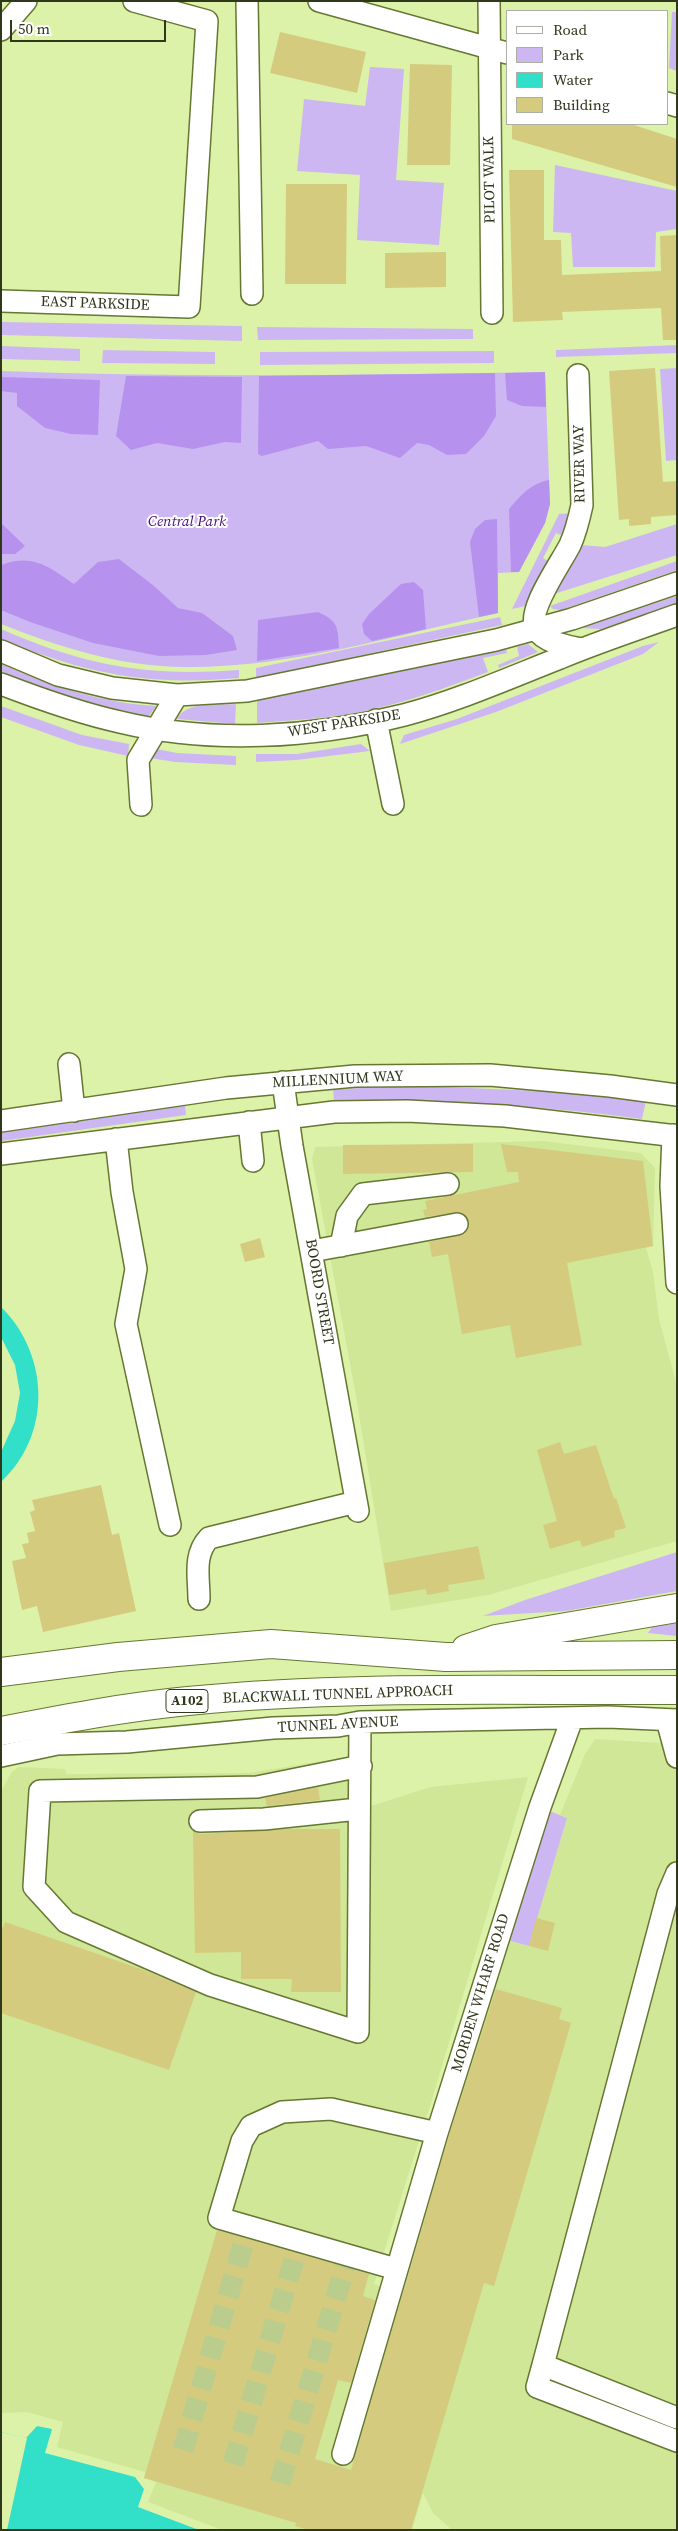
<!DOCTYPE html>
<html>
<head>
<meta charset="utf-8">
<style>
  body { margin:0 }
  #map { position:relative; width:678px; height:2531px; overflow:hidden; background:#dcf2a9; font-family:"Source Serif 4",serif }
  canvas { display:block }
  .frame { position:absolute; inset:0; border:2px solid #30381b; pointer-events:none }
  .legend { position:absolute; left:506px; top:10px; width:162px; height:115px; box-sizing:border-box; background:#fff; border:1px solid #acafa4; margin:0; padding:6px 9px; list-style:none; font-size:15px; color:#30381b }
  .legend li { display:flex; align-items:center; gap:10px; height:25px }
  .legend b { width:25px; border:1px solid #acafa4 }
  .scale { position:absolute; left:10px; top:20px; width:156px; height:22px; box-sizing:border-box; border:2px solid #30381b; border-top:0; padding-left:6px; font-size:15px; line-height:18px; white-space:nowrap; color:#30381b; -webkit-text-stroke:4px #fff; paint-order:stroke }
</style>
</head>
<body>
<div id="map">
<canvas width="678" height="2531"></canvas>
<div class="frame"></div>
<ul class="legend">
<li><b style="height:6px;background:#fff"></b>Road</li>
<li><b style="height:14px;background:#cdb7f2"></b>Park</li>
<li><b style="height:14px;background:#32dfc9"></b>Water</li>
<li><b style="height:14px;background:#d5cb7f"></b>Building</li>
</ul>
<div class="scale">50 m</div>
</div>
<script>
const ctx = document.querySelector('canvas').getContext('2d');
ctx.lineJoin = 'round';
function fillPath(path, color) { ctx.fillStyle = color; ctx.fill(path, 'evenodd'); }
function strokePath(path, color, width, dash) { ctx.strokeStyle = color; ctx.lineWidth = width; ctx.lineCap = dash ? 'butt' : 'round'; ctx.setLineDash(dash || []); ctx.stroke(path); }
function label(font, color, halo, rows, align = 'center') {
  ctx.font = font + ' "Source Serif 4",serif'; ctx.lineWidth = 4; ctx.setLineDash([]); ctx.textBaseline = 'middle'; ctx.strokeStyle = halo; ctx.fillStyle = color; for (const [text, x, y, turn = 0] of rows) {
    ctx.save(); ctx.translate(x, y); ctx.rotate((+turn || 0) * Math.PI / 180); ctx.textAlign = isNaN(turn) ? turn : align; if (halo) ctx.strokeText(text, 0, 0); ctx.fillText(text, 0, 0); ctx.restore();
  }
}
const built = new Path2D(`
  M542 1141 641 1153 655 1168 653 1246 646 1248 653 1272 659 1319 677 1386V1541L488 1595 391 1611 356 1396 312 1159 315 1147Z
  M595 1739 677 1744V2530H452L433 2513 423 2493 412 2530H222L148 2502 156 2482 144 2478 145 2472 57 2447 63 2422 27 2412 1 2413V1792L11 1773 18 1767 65 1769 66 1774 249 1773 371 1753 368 1807 431 1787 528 1777 430 2106 374 2284 403 2294 507 1940 529 1946 567 1818 560 1815 585 1754Z`);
const green = new Path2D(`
  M672 12H677V71L669 68Z
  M370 67 404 69 396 180 444 183 439 245 357 240 360 175 297 171 304 99 365 106Z
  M555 165 677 191V229L656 232 655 267H573L571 233 553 232Z
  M1 322 242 326V341L1 335Z
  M257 327 473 329V339L258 340Z
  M677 345V353L556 357V350Z
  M1 346 80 349V361L1 359Z
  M103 350 215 352V364L102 363Z
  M494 351V363L260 365V352Z
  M677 368V460L666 461 660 369Z
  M1 371C183 378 364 375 545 372L550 504 545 523 519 572 498 573V613C397 635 289 668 185 667 122 667 59 647 1 624Z
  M574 513 565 537 556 533 543 558 551 563 530 605 512 609 559 514Z
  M677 524V555L554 594 581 545 605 547Z
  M677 561V570L561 610 553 609 550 606Z
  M677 596V603L601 629 580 628Z
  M500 617 502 625 256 678V668Z
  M1 629C86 666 147 677 239 670V678C147 686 86 674 1 639Z
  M659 642 643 654 496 712 400 744 404 735 457 719 643 646Z
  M528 644 538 652 499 668 498 665 519 656 517 647Z
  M506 649 507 653 483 658 488 672C456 684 424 696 390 705 347 717 301 720 257 723V699Z
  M1 664C51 686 102 703 156 706L149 716C98 706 49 692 1 671Z
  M236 704 235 724 177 719C186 701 218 705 236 704Z
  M1 706 82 735 129 744 128 756 79 745 1 717Z
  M361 744 370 751 296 760 256 762V754H297Z
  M151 748 177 753 236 756V765L175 762 150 758Z
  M420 1086 566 1092 646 1101 642 1119C539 1105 438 1099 334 1101L333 1089Z
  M185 1105 186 1115 1 1141V1131Z
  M677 1552V1591L566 1611 483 1616 525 1600Z
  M677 1623V1636L648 1633 652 1627Z
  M547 1810 567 1818 529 1946 507 1940Z`);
const forest = new Path2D(`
  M545 372 546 407 522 406 507 400 505 373Z
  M495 373 496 416 484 436 466 454 447 455 429 445 417 443 400 458 366 446 328 449 318 441 262 456 258 454 259 376Z
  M126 376 242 377 241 443 225 442 193 449 157 443 131 450 116 436Z
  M1 377 100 380 98 435 71 434 45 428 17 406V393L1 391Z
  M549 480 550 504 545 523 519 572H511L509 509C521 495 530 484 549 480Z
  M497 519 498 613 479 617 470 542 475 529 485 520Z
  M1 523 25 546 15 554H1Z
  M119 559 154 586 178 608 202 613 233 636 237 650 206 655 159 656 93 643 30 622 1 610V565C33 553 49 567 74 584L98 562Z
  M414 582 423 590 426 629 372 641 364 634 362 624 369 614 401 584Z
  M318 612C338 621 338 627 339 648L257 661 258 620Z`);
const water = new Path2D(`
  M1 1307C50 1355 52 1435 1 1482V1452L15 1421 20 1393 15 1365 1 1337Z
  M37 2426 52 2429 45 2453 135 2477 144 2489 138 2507 199 2530H1V2432L26 2438Z`);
const pier = new Path2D(`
  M1 2432 27 2438 7 2530H1Z`);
const building = new Path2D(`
  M280 32 366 52 357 93 270 73Z
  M410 64 452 65 450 165H407Z
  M512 124H631L677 139V187L512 139Z
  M509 170H544V240H561L562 275 661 271 660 236 677 235V340H663L661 308 562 312 563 320 513 322Z
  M286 184H347L346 284H285Z
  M446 252V287L385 288V253Z
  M655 368 663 482 677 481V515L651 517V524L629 526V519L619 520 609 371Z
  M473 1144V1172L343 1174V1145Z
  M501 1144 643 1161 653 1246 567 1263 582 1345 516 1358 510 1325 462 1334 448 1254 432 1257 429 1242 465 1234 469 1228V1221L461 1212 425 1217 423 1210 427 1209 425 1201 519 1182 518 1172H507Z
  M260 1238 265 1257 245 1262 240 1244Z
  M560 1442 564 1454 596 1445 614 1499 616 1498 626 1528 614 1531 615 1537 582 1547 580 1540 550 1549 543 1525 557 1521 537 1450Z
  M101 1485 112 1535 119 1533 136 1611 43 1632 37 1606 22 1610 12 1561 26 1558 22 1544 29 1543 27 1533 35 1531 30 1512 35 1510 32 1500Z
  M478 1546 485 1579 448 1585 449 1591 427 1595 426 1589 389 1595 384 1563Z
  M318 1787 320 1800 267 1806 265 1798Z
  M284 1829H340L341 1992H291L292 1979H241V1952L195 1953 193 1831 200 1834Z
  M536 1918 555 1923 548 1951 529 1946Z
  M5 1922 141 1969 196 1992 169 2070 1 2013V1932Z
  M496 1989 562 2008 559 2019 571 2023 494 2286 484 2283 411 2530H309L295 2526 296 2523 144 2478 217 2230 369 2274 363 2296 375 2300 351 2383 338 2380 315 2459 351 2470 450 2132Z`);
const minorTunnel = new Path2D(`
  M183 2450 245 2238
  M233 2464 296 2253
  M280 2483 345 2267`);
const minor = new Path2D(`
  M247 1 252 294
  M319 1 507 53
  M489 1 492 313
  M1 30 26 1
  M667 103 677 106
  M1 301 189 307 207 21 134 1
  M578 375 582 505C579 519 576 532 570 545 561 563 526 611 536 629 545 643 567 646 581 649
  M1 651 58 675 112 688 177 695 247 691 496 640 572 619 677 583
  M1 684C40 699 79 713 120 722 211 744 313 738 404 715 457 701 509 678 560 658 598 642 638 629 677 615
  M376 720 393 804
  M141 805 138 760 177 695
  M69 1064 74 1111
  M283 1082 292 1146 358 1511
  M1 1121 226 1088 355 1076 490 1075 610 1086 677 1095
  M249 1122 253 1161
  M673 1135 671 1186 677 1283
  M116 1139 122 1192 136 1269 126 1324 170 1525
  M1 1154 334 1112 407 1111 505 1116 677 1136
  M341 1246 347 1216 363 1194 448 1184
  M312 1251 457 1224
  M199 1599C199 1577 193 1555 209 1538L356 1502
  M667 1720 677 1757
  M360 1722 358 2032 210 1985 66 1922 34 1887 40 1791 257 1787 361 1766
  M1 1756 57 1744 127 1742 273 1728 338 1726 360 1722 608 1717 677 1720
  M200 1821 264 1819 358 1809
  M677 1873 668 1894 543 2365 677 2418
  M396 2269 219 2218 242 2141 251 2126 282 2112 331 2109 437 2133
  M543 2365 537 2387 677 2441
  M343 2454 437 2133 540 1807 572 1719`);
const highway = new Path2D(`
  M466 1649 496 1639 677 1608
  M1 1672 118 1657 271 1644 446 1657 677 1655
  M1 1731C63 1719 125 1707 188 1701 350 1685 514 1691 677 1690`);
const shields = [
  [187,1701,42]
];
const shieldNames = [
  ["A102",187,1701]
];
const streetNames = [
  ["PILOT WALK",490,180,-91],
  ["EAST PARKSIDE",95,304,2],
  ["RIVER WAY",580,464,-91],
  ["WEST PARKSIDE",344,724,-9],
  ["MILLENNIUM WAY",338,1080,-3],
  ["BOORD STREET",319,1292,80],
  ["BLACKWALL TUNNEL APPROACH",338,1695,-2],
  ["TUNNEL AVENUE",338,1725,-3],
  ["MORDEN WHARF ROAD",481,1993,-73]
];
const parkNames = [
  ["Central Park",187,522]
];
fillPath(built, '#cfe796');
fillPath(green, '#cdb7f2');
fillPath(forest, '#b791ee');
fillPath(water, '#32dfc9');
fillPath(pier, '#dcf2a9');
fillPath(building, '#d5cb7f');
strokePath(minorTunnel, '#bacd8d', 21, [21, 11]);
strokePath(minor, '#657731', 24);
strokePath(highway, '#657731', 30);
strokePath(minor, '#fff', 21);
strokePath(highway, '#fff', 28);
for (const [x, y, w] of shields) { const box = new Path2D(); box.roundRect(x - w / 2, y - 11.5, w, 23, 4); ctx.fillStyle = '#fff'; ctx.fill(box); strokePath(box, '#30381b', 1); }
label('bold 14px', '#30381b', null, shieldNames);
label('15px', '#30381b', '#fff', streetNames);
label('italic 15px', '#490b7d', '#fff', parkNames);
</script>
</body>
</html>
